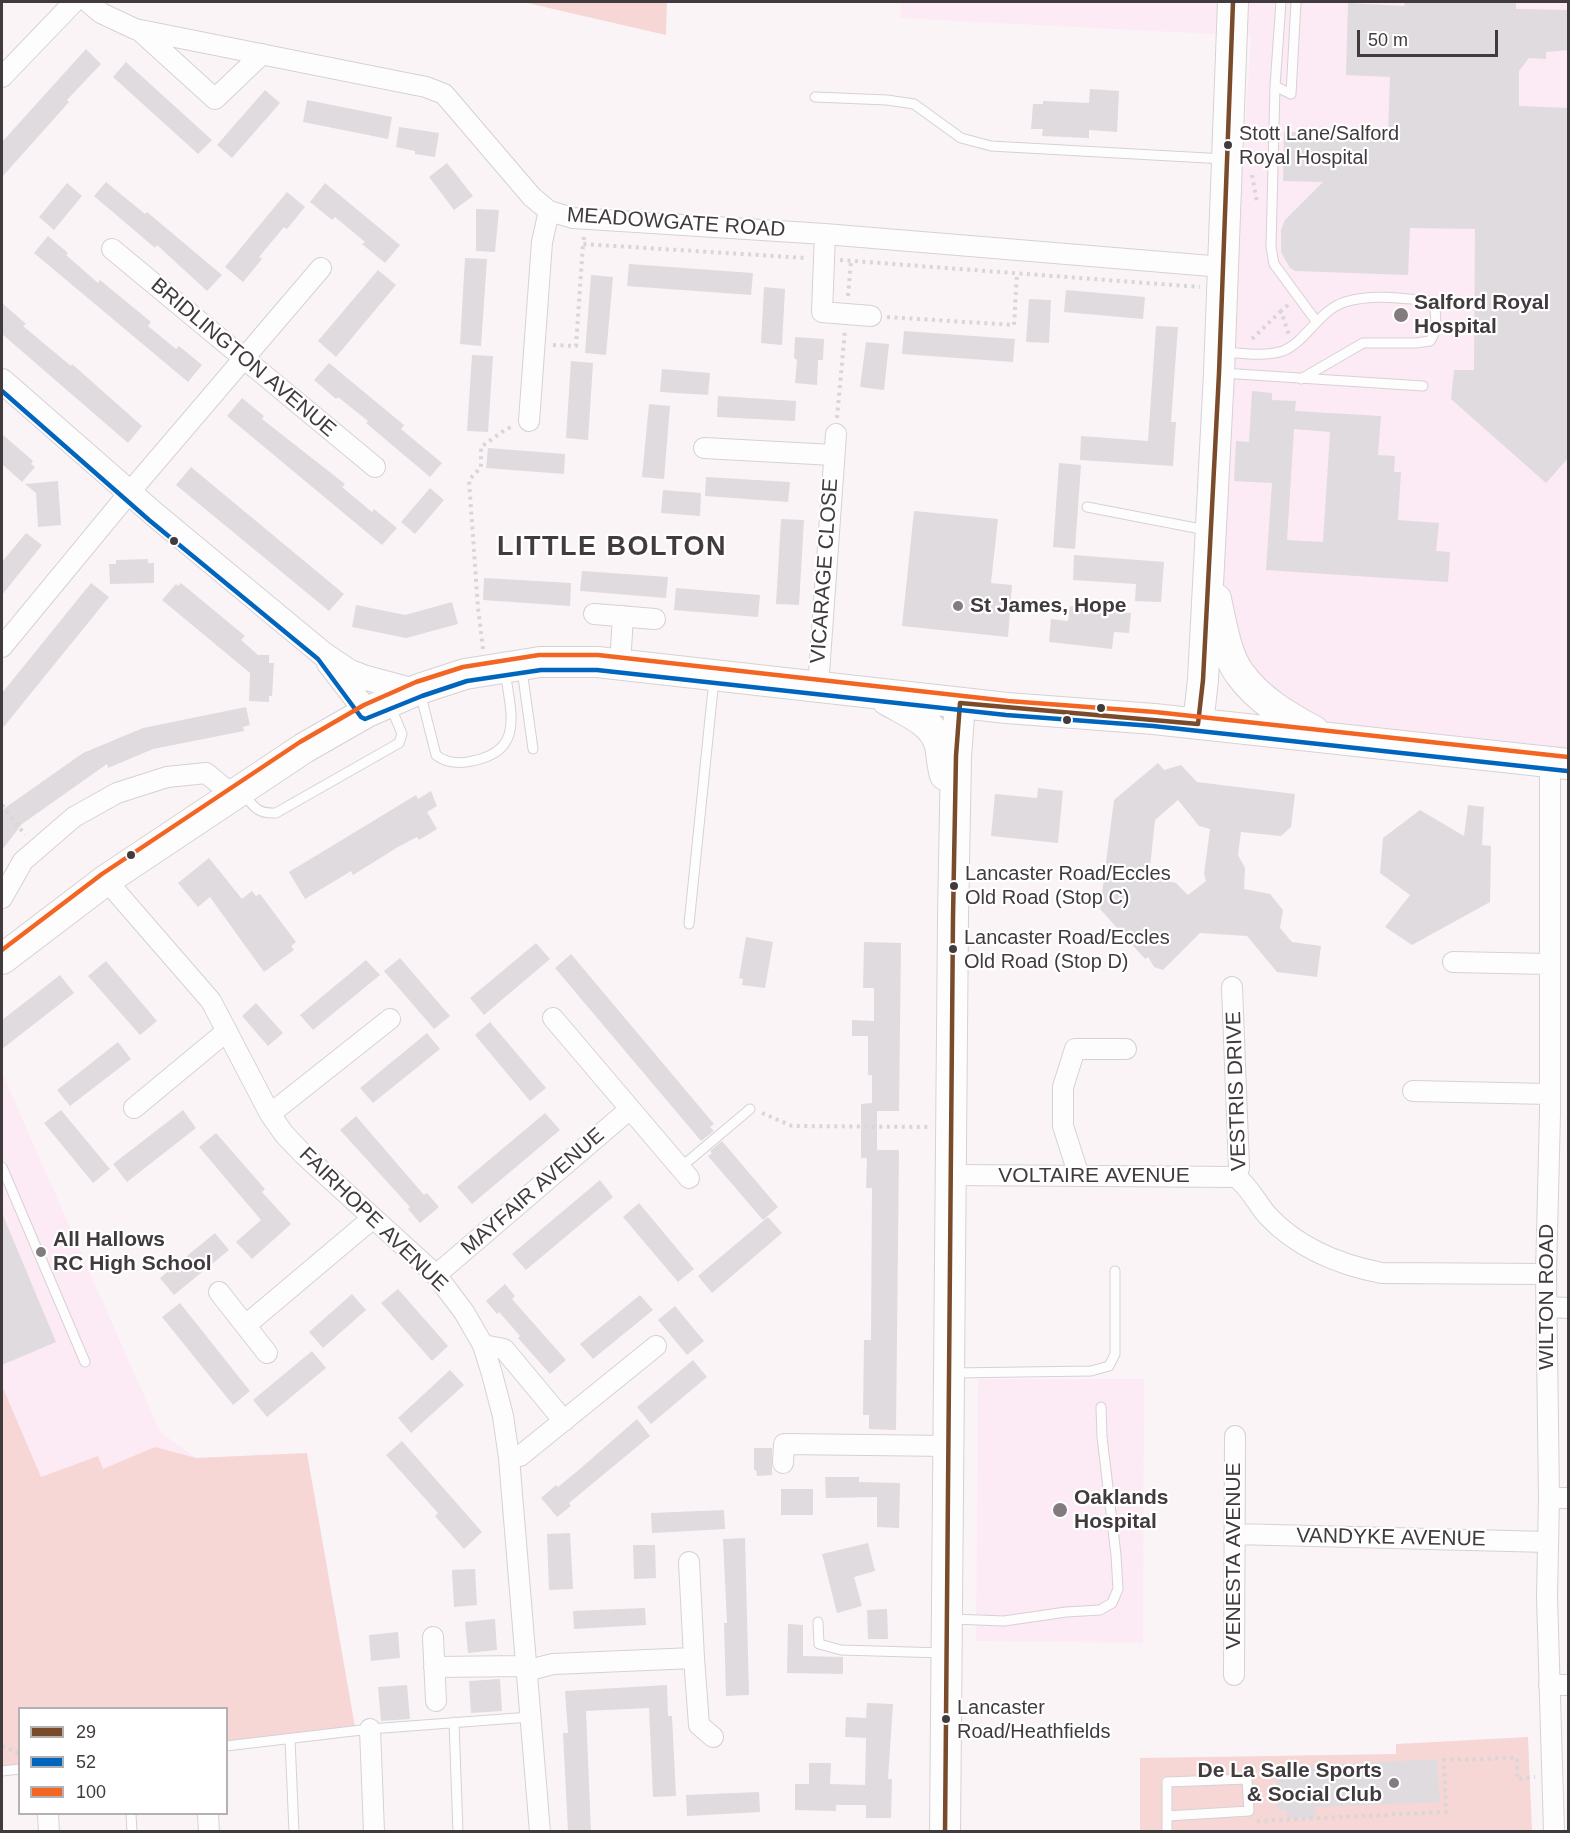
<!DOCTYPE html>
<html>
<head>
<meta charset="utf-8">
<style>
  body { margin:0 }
  #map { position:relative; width:1570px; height:1833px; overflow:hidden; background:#faf4f7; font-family:Arial,sans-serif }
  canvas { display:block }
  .frame { position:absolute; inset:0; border:3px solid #413b3e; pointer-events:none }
  .legend { position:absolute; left:18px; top:1707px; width:210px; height:108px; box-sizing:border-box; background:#fff; border:2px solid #b3b1b2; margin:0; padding:8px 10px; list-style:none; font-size:18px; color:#413b3e }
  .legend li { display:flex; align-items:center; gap:12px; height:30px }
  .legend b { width:30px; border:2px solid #b3b1b2 }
  .scale { position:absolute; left:1357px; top:30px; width:141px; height:27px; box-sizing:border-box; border:3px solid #413b3e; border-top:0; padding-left:8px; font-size:18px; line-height:21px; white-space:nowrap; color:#413b3e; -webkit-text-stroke:4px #fff; paint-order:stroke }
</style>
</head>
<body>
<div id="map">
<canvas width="1570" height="1833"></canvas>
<div class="frame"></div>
<ul class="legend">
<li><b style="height:8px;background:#7a4b2a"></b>29</li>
<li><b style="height:8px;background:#0065bd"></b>52</li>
<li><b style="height:8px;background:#f26522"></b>100</li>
</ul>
<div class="scale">50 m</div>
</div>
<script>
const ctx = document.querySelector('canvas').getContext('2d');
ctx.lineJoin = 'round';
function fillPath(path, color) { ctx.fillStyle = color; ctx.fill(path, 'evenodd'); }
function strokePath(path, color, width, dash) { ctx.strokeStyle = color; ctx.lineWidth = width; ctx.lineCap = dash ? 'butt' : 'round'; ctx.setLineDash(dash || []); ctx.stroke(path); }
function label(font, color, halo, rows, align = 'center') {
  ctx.font = font + ' Arial,sans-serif'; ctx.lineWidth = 4.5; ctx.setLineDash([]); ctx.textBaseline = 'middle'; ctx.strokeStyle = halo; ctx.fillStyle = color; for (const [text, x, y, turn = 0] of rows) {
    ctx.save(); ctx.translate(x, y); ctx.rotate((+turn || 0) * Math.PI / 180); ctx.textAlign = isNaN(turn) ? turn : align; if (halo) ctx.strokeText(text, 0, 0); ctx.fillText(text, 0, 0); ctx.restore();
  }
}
const built = new Path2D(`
  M901 2H1568V762L1326 736 1258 692 1215 593 1251 36 901 18Z
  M2 1073 160 1432 196 1458 307 1453 226 1708H20L2 1767Z
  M978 1379H1144L1143 1643 976 1641Z`);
const green = new Path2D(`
  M523 2H667L666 35Z
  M3 1388 41 1477 98 1456 103 1469 155 1447 196 1458 307 1453 355 1727 227 1742 226 1708H20L19 1765 2 1767Z
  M1528 1737 1532 1831 1140 1832V1758L1396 1754V1744Z`);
const building = new Path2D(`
  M1405 2H1516V9L1569 10V50L1546 52V59L1529 58 1519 71V106L1569 108V457L1546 483 1451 399 1454 370H1474L1475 229 1410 228 1408 275 1295 271 1290 268 1281 252V230L1285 220 1323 182 1283 181 1284 132 1388 135 1390 77 1346 75 1348 3 1404 6Z
  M86 49 101 64 67 100 69 102 2 177V142Z
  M126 62 212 140 198 154 113 77Z
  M1090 89 1119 91 1117 132 1089 130V138L1042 136 1043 129H1031L1033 104H1043V101L1089 103Z
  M265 90 280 103 232 158 217 145Z
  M307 100 392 117 388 139 303 122Z
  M399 127 439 133 435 157 415 154V151L396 147Z
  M447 163 473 196 454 210 429 177Z
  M106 182 145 214 147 212 222 275 207 291 157 245 155 248 94 196Z
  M67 183 82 196 54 230 39 217Z
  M325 183 400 245 385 263 362 244 365 242 335 217 332 220 310 202Z
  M287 192 305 207 287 229 284 227 259 257 262 259 243 282 225 267Z
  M476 209 499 210 495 252 476 251Z
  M48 236 68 253 66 255 98 283 100 280 151 322 148 326 176 349 179 346 202 365 188 382 34 253Z
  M465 258 487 259 481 346 460 344Z
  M629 264 753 273 751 295 627 286Z
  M378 270 396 285 336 357 318 341Z
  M591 275 613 277 606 355 585 353Z
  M764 287 785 289 782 345 761 343Z
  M1066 290 1145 297 1143 319 1064 312Z
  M1029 299 1051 300 1049 343 1026 342Z
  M2 303 26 324 23 326 71 366 72 364 142 426 128 443 2 334Z
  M1156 326 1178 327 1171 422H1176L1173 466 1080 460 1081 436 1148 441Z
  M904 331 1015 339 1013 362 902 354Z
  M795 337 824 339 823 360H818L817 385 795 383 797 360 794 358Z
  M866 342 889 344 884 390 860 387Z
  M472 355 493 356 488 432 467 431Z
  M571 361 593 363 588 440 566 438Z
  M329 363 404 425 401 429 442 463 430 477 366 423 368 421 338 397 336 399 314 380Z
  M662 369 710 373 708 395 660 392Z
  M1252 391 1272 393V400L1296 401 1295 411 1381 416 1378 455 1395 456 1394 472H1401L1398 520 1439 523 1436 551 1450 552 1448 582 1266 570 1272 483 1234 481 1236 441 1249 442ZM1294 429 1330 432 1323 542 1287 540Z
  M718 396 796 401 795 421 717 417Z
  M242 398 264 416 262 419 345 484 342 487 372 512 374 509 397 528 382 545 227 416Z
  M649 404 670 406 664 479 642 477Z
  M2 434 33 461 31 464 35 467 22 482 2 464Z
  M488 448 565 454 564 474 486 468Z
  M1059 463 1081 465 1075 549 1053 547Z
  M191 467 344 594 329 611 176 485Z
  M706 477 790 482 788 502 705 496Z
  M58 481 61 525 38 527 36 493 25 484Z
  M430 488 444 500 415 534 401 522Z
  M663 490 701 493 700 516 661 513Z
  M914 511 998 519 991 583 1012 585 1008 637 902 626Z
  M781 519 804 520 799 605 776 604Z
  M26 533 42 545 2 595V562Z
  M1074 555 1164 562 1161 602 1135 601 1136 584 1073 580Z
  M148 559V563H154V583L110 584 109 564H116V560Z
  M582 571 668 577 666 598 580 591Z
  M484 578 571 583 570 606 483 600Z
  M91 583 109 597 2 729V693Z
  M181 583 245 636 241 640 258 655H269V663H274L272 696H269V702L249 701 250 673 162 600 176 584 178 586Z
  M676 588 760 595 758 617 674 610Z
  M452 602 458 624 406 638 352 627 356 605 405 615Z
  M1070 606 1131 613 1129 633 1114 632 1112 649 1049 642 1051 619 1068 621Z
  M246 707 250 725 243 727 244 731 153 749 108 768 107 764 22 824 2 850V810L83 753 143 728Z
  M1158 763 1164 770 1181 765 1197 782 1295 794 1291 827 1281 836 1241 832 1238 855 1245 868 1244 889 1270 894 1283 910 1280 928 1292 942 1321 946 1317 977 1277 972 1247 936 1200 933 1163 970 1154 967 1148 957 1145 959 1100 909 1114 800ZM1178 800 1199 826 1210 829 1204 874 1206 881 1188 895 1176 883 1149 877 1155 820Z
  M1038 788 1063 791 1058 843 991 836 995 794 1037 798Z
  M431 791 437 806 427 812 437 829 419 840 417 837 398 847 353 875 351 871 305 899 289 872 416 795 418 799Z
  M1468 805 1484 807 1482 845 1491 846 1490 902 1412 945 1385 927 1410 895 1380 873 1383 838 1420 810 1464 836Z
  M209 858 242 899 252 891 256 896 260 894 296 942 291 946 294 950 264 972 210 897 198 907 178 883Z
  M746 937 773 942 765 988 742 985 743 979 739 978Z
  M864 942 901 943 899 1111H877V1150H899L896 1430 869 1429V1415H863L864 1340H871L872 1188H866L867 1158H861V1104L872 1103V1075H868V1036H852V1020L874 1021V988H863Z
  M536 943 550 959 484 1015 470 998Z
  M571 954 714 1124 710 1127 714 1131 701 1141 555 968Z
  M400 958 450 1016 434 1029 384 971Z
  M366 960 380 975 313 1030 300 1015Z
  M106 961 157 1021 140 1035 88 976Z
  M60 975 74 993 2 1049V1020Z
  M256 1003 283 1033 268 1046 242 1016Z
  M490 1022 546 1088 530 1101 475 1035Z
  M427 1033 440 1049 373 1103 360 1088Z
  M118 1042 131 1059 70 1106 57 1090Z
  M61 1110 110 1169 93 1183 44 1123Z
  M183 1110 196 1128 127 1182 113 1164Z
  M545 1113 560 1130 472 1204 457 1187Z
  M356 1116 424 1195 427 1193 439 1207 420 1223 408 1209 410 1207 340 1130Z
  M216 1133 265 1189 262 1192 291 1224 252 1259 236 1242 261 1220 199 1147Z
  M722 1141 778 1207 763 1220 708 1156 712 1153 710 1151Z
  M600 1180 613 1197 526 1270 512 1254Z
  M639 1203 694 1269 678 1282 623 1217Z
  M2 1213 56 1342 2 1365Z
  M768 1217 782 1233 712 1293 698 1276Z
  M215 1233 229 1250 174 1295 160 1278Z
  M505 1284 515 1296 512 1299 566 1360 550 1374 518 1338 520 1336 499 1312 497 1314 486 1301Z
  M398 1289 448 1346 432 1361 381 1303Z
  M352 1294 366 1310 323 1348 309 1332Z
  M640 1295 653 1310 593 1359 580 1344Z
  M180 1303 250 1391 233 1405 162 1317Z
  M675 1306 704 1341 687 1355 658 1320Z
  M312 1351 326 1368 267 1417 253 1400Z
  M693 1360 707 1377 651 1424 637 1407Z
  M450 1370 464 1385 411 1433 398 1418Z
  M637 1419 650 1436 569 1503 571 1506 557 1517 541 1498 556 1485 558 1487 581 1468Z
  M402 1441 482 1532 464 1549 435 1516 438 1513 386 1455Z
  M754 1448H772V1475L757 1476 756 1470H754Z
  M825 1477H859V1482L900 1483 899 1528 877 1527V1497L826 1498Z
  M781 1489H813V1515H781Z
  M724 1510 725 1529 652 1533 651 1513Z
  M570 1533 573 1589 549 1590 547 1534Z
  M745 1538 749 1695 726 1696 724 1623H727L723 1539Z
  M868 1543 875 1571 854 1577 862 1606 837 1613 822 1554Z
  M633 1545H655L656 1578 634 1579Z
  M475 1569 477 1605 454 1607 452 1570Z
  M645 1608 646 1625 574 1629 573 1611Z
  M887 1609 888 1639H868L867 1610Z
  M495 1619 497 1650 468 1653 465 1622Z
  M788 1624 803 1625V1656L843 1657V1674L787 1673Z
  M398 1632 400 1658 371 1661 369 1635Z
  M500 1679 502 1711 471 1713 469 1681Z
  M407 1685 410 1719 381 1721 378 1687Z
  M667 1685 668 1716H672L676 1796 653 1797 649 1708 586 1711 591 1832H568L563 1733H568L565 1691Z
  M867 1703 893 1704 888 1779H892L891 1818H866V1805H836V1811L795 1810V1784H809V1763H831L830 1784 865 1785 866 1738 845 1737 846 1717 866 1718Z
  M1437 1759 1440 1802 1315 1807 1316 1817 1287 1818 1286 1810H1278L1275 1768Z
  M759 1792 760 1812 687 1816 686 1795Z`);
const path = new Path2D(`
  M1252 175 1257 203
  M584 237 583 244 806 258
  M840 260 1200 287
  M848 296 851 261
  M1288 305 1281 311 1289 335
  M887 317 1014 325 1017 273
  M1252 339 1281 311
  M553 345 576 346 583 244
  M837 418 845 330
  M483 649 478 608 469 480 481 467V447L506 429 512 427
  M2 805 25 835
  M762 1113 792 1126 929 1127
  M2 1746 20 1754
  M1257 1821 1446 1812 1444 1760 1517 1758V1779L1535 1777`);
const service = new Path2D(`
  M1281 2 1275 86 1291 94 1296 2
  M1275 86 1271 247 1274 264 1316 321
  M815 97 887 100 914 104 961 138 991 146 1225 159
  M1223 352C1242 353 1264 357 1283 351 1306 342 1319 310 1345 302 1371 294 1401 298 1428 301L1433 303C1437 314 1437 332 1430 341L1416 343H1363L1301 379
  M1222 373 1423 386
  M1087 507 1206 530
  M522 670 533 749
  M420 692 436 755C446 763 460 764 472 761 526 751 510 711 505 670
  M244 794C254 808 259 814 276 813L399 743 402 734 390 705
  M689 924 714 679
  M2 1167 85 1362
  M680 1168 750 1109
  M952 1373 1091 1371 1109 1366 1115 1354V1271
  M952 1619 1004 1621 1066 1612 1100 1610 1112 1603 1118 1589 1116 1555 1102 1437 1101 1407
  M818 1622 819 1644 841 1650 943 1653
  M454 1722 458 1832
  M290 1739 294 1832
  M226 1746 370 1729 530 1717
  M2 1771 20 1769
  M131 1814 132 1832
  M1167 1832V1782L1247 1779 1249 1811 1167 1816`);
const minor = new Path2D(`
  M88 2 101 13 135 29 426 87 444 94 532 197 549 211 573 218 825 234 1223 267
  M139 30 215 99 262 54
  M2 77 74 2
  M825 234 822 312 871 316
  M112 249 375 467
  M529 421 542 242 549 211
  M704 448 833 455
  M594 614 655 619
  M2 647 129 493 321 268
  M620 665 623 616
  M818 687 836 434
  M1550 763V1113L1546 1274 1549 1498 1547 1596 1554 1832
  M106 880 211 1001 270 1114 284 1134 303 1154 436 1275 464 1312 483 1345 492 1374 503 1416 509 1458 540 1832
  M2 898 23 861 74 817 117 793 167 777 206 773 233 795
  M1453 962 1549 964
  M1232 987 1239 1168 1236 1177C1250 1187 1257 1204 1268 1216 1299 1249 1340 1265 1382 1273L1546 1274
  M553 1018 689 1178
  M1413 1091 1549 1094
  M134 1108 227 1031
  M270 1114 390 1019
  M952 1175 1236 1177
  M1079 1176 1063 1126V1087L1075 1049H1126
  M436 1275 630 1109
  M219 1292 267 1353
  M1547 1307 1568 1308
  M246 1325 373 1218
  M483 1345 504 1349 564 1421
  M509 1458 520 1456 656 1346
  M783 1463 784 1444 949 1446
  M1549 1498H1568
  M1234 1534 1548 1542
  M689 1562 694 1658 699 1725 713 1737
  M433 1637 436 1701
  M434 1667 525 1666
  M526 1671 553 1664 694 1658
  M1234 1675 1235 1436
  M1549 1685H1568
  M370 1729 374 1832
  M48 1814 49 1832
  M208 1814 209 1832`);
const tertiary = new Path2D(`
  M2 381 154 514 323 654 350 672 363 677 415 691
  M329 663 367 712`);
const primary = new Path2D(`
  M1216 599C1221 621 1226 656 1240 674 1259 700 1286 716 1314 731
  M887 700C907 712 934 721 940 746 942 756 942 766 945 775
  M1198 724 1203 680 1219 373 1233 2
  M2 959 106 880 304 748 367 712 419 689 465 674 540 662H597L1007 708 1154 719 1568 764
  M945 1832 953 917 956 756 960 703`);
const bus1 = new Path2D(`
  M960 703 1198 724
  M1198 724 1203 680 1219 373 1233 2
  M945 1832 953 917 956 756 960 703`);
const bus2 = new Path2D(`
  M2 391 149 520 318 659 361 717 365 719 422 696 467 681 541 670H597L1006 715 1153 726 1567 771`);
const bus3 = new Path2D(`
  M2 950 102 874 300 742 364 705 416 682 463 667 539 655H598L1008 701 1155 712 1568 757`);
const markers = [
  [1228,145,5,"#413b3e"],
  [1401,315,8,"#827c7f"],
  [174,541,5,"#413b3e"],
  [958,606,6,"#827c7f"],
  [1101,708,5,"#413b3e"],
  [1067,720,5,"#413b3e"],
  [131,855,5,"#413b3e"],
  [954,886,5,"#413b3e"],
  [953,949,5,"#413b3e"],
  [41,1252,6,"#827c7f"],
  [1060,1510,8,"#827c7f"],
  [946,1719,5,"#413b3e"],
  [1394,1783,6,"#827c7f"]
];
const busNames = [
  ["Stott Lane/Salford",1239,134],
  ["Royal Hospital",1239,158],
  ["Lancaster Road/Eccles",965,874],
  ["Old Road (Stop C)",965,898],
  ["Lancaster Road/Eccles",964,938],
  ["Old Road (Stop D)",964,962],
  ["Lancaster",957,1708],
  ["Road/Heathfields",957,1732]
];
const streetNames = [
  ["MEADOWGATE ROAD",676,223,4],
  ["BRIDLINGTON AVENUE",243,358,40],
  ["VICARAGE CLOSE",825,571,-86],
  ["VESTRIS DRIVE",1237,1091,-92],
  ["VOLTAIRE AVENUE",1094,1176],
  ["MAYFAIR AVENUE",533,1192,-41],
  ["FAIRHOPE AVENUE",373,1220,44],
  ["WILTON ROAD",1547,1297,-90],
  ["VANDYKE AVENUE",1391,1538,1],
  ["VENESTA AVENUE",1234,1556,-90]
];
const poiNames = [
  ["Salford Royal",1414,303],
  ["Hospital",1414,327],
  ["St James, Hope",970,606],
  ["All Hallows",53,1240],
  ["RC High School",53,1264],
  ["Oaklands",1074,1498],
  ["Hospital",1074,1522],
  ["De La Salle Sports",1382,1771,"right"],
  ["& Social Club",1382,1795,"right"]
];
const districtNames = [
  ["LITTLE BOLTON",612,548]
];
fillPath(built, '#fcebf4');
fillPath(green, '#f6d7d5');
fillPath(building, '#e0dbdf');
strokePath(service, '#d6d1d4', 11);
strokePath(minor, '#d6d1d4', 22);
strokePath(tertiary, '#d6d1d4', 26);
strokePath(primary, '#d6d1d4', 32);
strokePath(path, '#d8d6d7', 4, [3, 4.5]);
strokePath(service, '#fefdfe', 9);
strokePath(minor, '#fefdfe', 20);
strokePath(tertiary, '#fefdfe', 24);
strokePath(primary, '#fefdfe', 30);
strokePath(bus1, '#7a4b2a', 4.5);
strokePath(bus2, '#0065bd', 4.5);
strokePath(bus3, '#f26522', 4.5);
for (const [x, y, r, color] of markers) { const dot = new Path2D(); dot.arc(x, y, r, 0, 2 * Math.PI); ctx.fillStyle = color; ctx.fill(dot); strokePath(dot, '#fff', 2); }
label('20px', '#413b3e', '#fff', busNames, 'left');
label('21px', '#413b3e', '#fff', streetNames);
label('bold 21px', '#413b3e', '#fff', poiNames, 'left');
ctx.letterSpacing = '1.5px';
label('bold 27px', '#413b3e', '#fff', districtNames);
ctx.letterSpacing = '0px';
</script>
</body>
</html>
